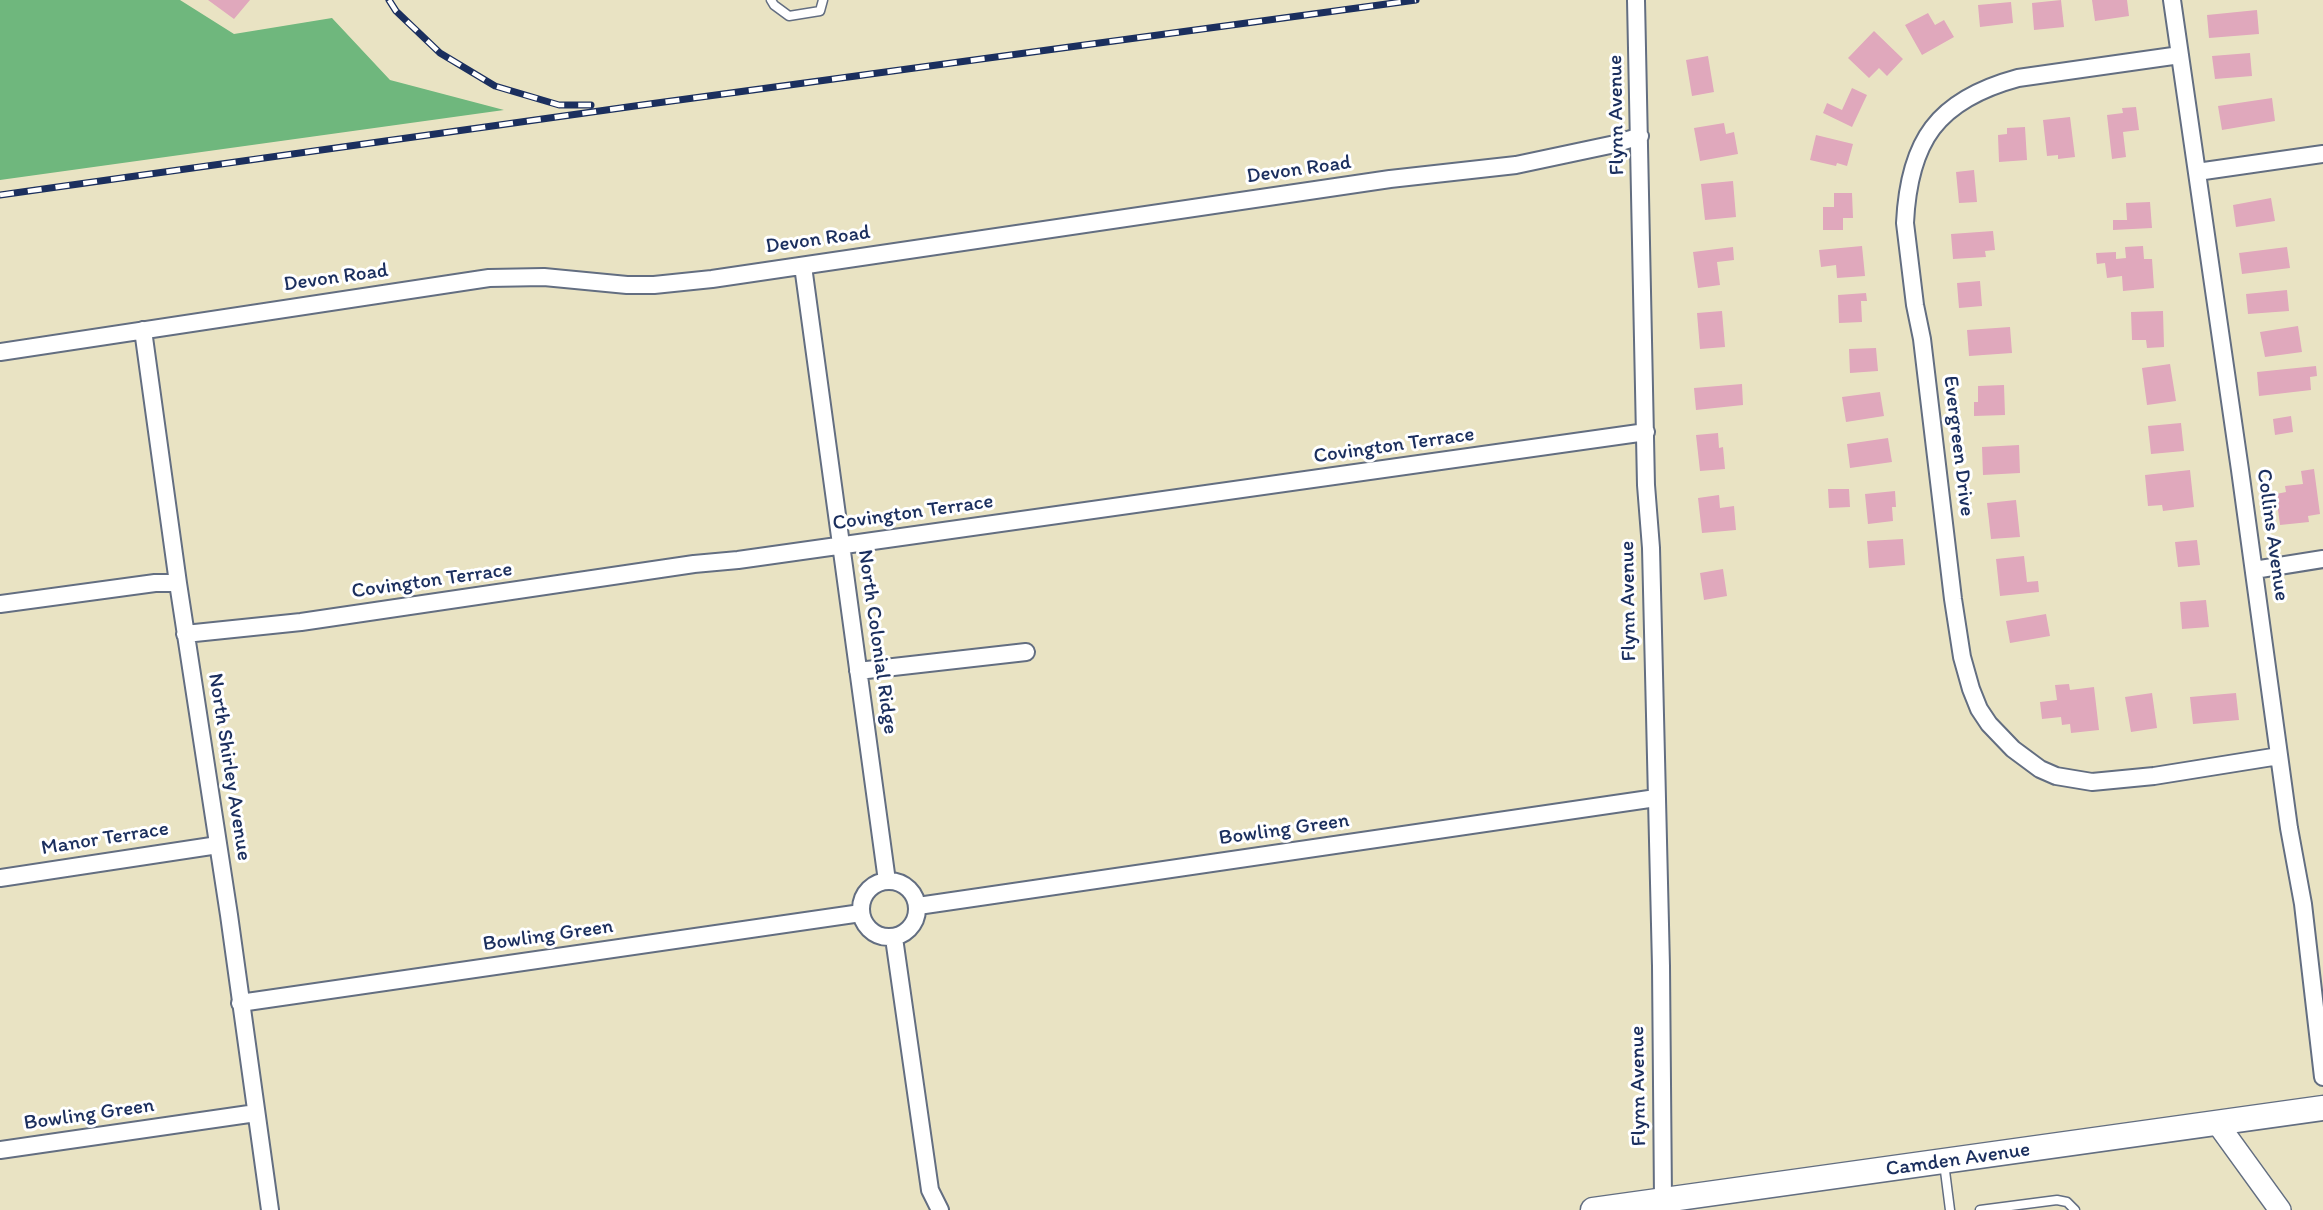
<!DOCTYPE html>
<html>
<head>
<meta charset="utf-8">
<style>
  body { margin:0 }
  canvas { display:block; background:#e9e3c3 }
</style>
</head>
<body>
<canvas width="2323" height="1210"></canvas>
<script>
const ctx = document.querySelector('canvas').getContext('2d');
ctx.lineJoin = 'round';
function fillPath(path, color) { ctx.fillStyle = color; ctx.fill(path, 'evenodd'); }
function strokePath(path, color, width, dash) { ctx.strokeStyle = color; ctx.lineWidth = width; ctx.lineCap = dash ? 'butt' : 'round'; ctx.setLineDash(dash || []); ctx.stroke(path); }
function label(font, color, halo, rows, align = 'center') {
  ctx.font = font + ' Itim,sans-serif'; ctx.lineWidth = 6; ctx.setLineDash([]); ctx.textBaseline = 'middle'; ctx.strokeStyle = halo; ctx.fillStyle = color; for (const [text, x, y, turn = 0] of rows) {
    ctx.save(); ctx.translate(x, y); ctx.rotate((+turn || 0) * Math.PI / 180); ctx.textAlign = isNaN(turn) ? turn : align; if (halo) ctx.strokeText(text, 0, 0); ctx.fillText(text, 0, 0); ctx.restore();
  }
}
const forest = new Path2D(`
  M0 0H180L234 34 332 18 390 80 504 110 0 180Z`);
const building = new Path2D(`
  M208 0H250L234 19Z
  M2061 0 2064 27 2034 30 2032 3Z
  M2092 0H2127L2129 16 2095 21Z
  M2011 2 2013 23 1980 27 1978 5Z
  M2257 10 2259 34 2209 38 2207 15Z
  M1928 13 1935 25 1944 20 1954 37 1922 55 1905 25Z
  M1874 31 1903 59 1887 76 1879 68 1869 78 1848 58Z
  M2250 53 2252 76 2215 79 2212 56Z
  M1708 56 1714 92 1692 96 1686 60Z
  M1852 88 1867 95 1852 127 1823 113 1827 103 1842 110Z
  M2272 98 2275 121 2222 130 2218 106Z
  M2136 107 2139 130 2123 132 2126 157 2112 159 2107 115 2123 113 2122 108Z
  M2070 117 2075 157 2058 159V155L2047 156 2043 120Z
  M1724 123 1726 134 1734 132 1738 154 1700 161 1694 128Z
  M2025 127 2027 160 1999 162 1998 135 2007 134V128Z
  M1816 135 1853 144 1847 166 1837 163 1836 166 1810 160Z
  M1974 170 1977 202 1959 203 1956 172Z
  M1733 181 1736 217 1705 220 1701 184Z
  M1834 193H1852L1853 218H1843V230H1823V207H1834Z
  M2271 198 2275 221 2236 227 2233 205Z
  M2150 202 2152 228 2113 230V220H2127L2126 203Z
  M1993 231 1995 250 1985 251 1986 257 1953 259 1951 234Z
  M1862 246 1865 276 1837 278 1836 265 1821 267 1819 250Z
  M2143 246 2144 259H2152L2154 288 2123 291 2122 276 2107 278 2105 263 2097 264 2096 253 2116 252V259L2126 258 2125 247Z
  M1733 247 1734 260 1717 262 1720 285 1698 288 1693 252Z
  M2287 247 2290 268 2242 274 2239 253Z
  M1980 281 1982 306 1959 308 1957 283Z
  M2287 290 2289 311 2248 314 2246 294Z
  M1866 293 1867 301H1861L1862 322 1839 323 1838 295Z
  M1722 311 1725 347 1700 349 1697 313Z
  M2163 311 2164 347 2147 348 2146 340H2132L2131 312Z
  M2298 326 2302 352 2265 357 2260 332Z
  M2010 327 2012 353 1969 356 1967 330Z
  M1876 348 1878 371 1850 373 1849 349Z
  M2170 364 2176 401 2147 405 2142 368Z
  M2316 366 2317 376 2310 377 2311 390 2259 396 2257 372Z
  M1742 384 1743 405 1696 410 1694 388Z
  M2004 385 2005 415 1974 416V402H1978V386Z
  M1880 392 1884 416 1846 422 1842 397Z
  M2291 416 2293 432 2275 435 2273 419Z
  M2181 423 2184 451 2151 454 2148 426Z
  M1718 433 1719 448 1723 447 1725 469 1700 471 1696 435Z
  M1888 438 1892 462 1850 468 1847 444Z
  M2019 445 2020 473 1983 475 1982 447Z
  M2314 469 2320 514 2308 516 2309 522 2280 525 2276 494 2286 492 2285 486 2303 484 2301 471Z
  M2190 470 2194 507 2163 511 2162 505 2148 506 2145 475Z
  M1828 489H1849L1850 507 1829 508Z
  M1895 491 1896 507H1892L1893 521 1868 524 1865 494Z
  M1719 495 1720 508 1734 506 1736 530 1702 533 1698 498Z
  M2016 500 2020 537 1991 539 1987 503Z
  M1903 539 1905 565 1869 568 1867 541Z
  M2197 540 2200 565 2178 567 2175 542Z
  M2024 556 2027 582 2038 581 2039 592 2000 596 1996 559Z
  M1723 569 1727 596 1704 600 1700 573Z
  M2206 600 2209 627 2182 629 2180 602Z
  M2046 614 2050 636 2010 643 2006 621Z
  M2069 684 2070 690 2094 687 2099 730 2071 733 2070 724 2062 725 2061 717 2042 719 2040 702 2057 700 2055 685Z
  M2152 693 2157 728 2131 732 2125 697Z
  M2236 693 2239 720 2193 724 2190 697Z`);
const service = new Path2D(`
  M771 0 774 5 789 16 820 11 823 0
  M1944 1163 1950 1210
  M1980 1210 2057 1200 2067 1202 2075 1210`);
const minor = new Path2D(`
  M1636 0 1646 485 1651 548 1661 966 1663 1200
  M2172 0 2240 470 2289 828 2303 904 2323 1077
  M2180 55 2018 78C1937 100 1909 141 1905 223L1915 305 1922 339 1953 599 1962 657 1971 689 1979 709 1989 724 2013 749 2040 769 2056 776 2092 782 2154 776 2279 756
  M2197 172 2323 154
  M803 266 887 881
  M143 330 178 583 229 915 270 1210
  M0 352 489 278 544 277 627 285H654L712 279 1390 179 1516 165 1615 144 1640 136
  M2254 570 2323 559
  M0 604 155 583H178
  M185 634 301 622 694 564 738 560 1646 432
  M858 671 1026 652
  M0 878 218 845
  M861 909a28 28 0 1 1 56 0a28 28 0 1 1-56 0Z
  M918 906 1656 798
  M894 938 930 1190 940 1210
  M240 1003 861 913
  M0 1150 256 1113`);
const tertiary = new Path2D(`
  M2217 1123 2280 1210`);
const secondary = new Path2D(`
  M1593 1210 2323 1108`);
const rail = new Path2D(`
  M389 0 396 11 440 53 495 86 559 105H591
  M0 195 642 105 1416 0`);
const streetNames = [
  ["Flynn Avenue",1617,115,-91],
  ["Devon Road",1299,170,-8],
  ["Devon Road",818,240,-8],
  ["Devon Road",336,278,-8],
  ["Covington Terrace",1394,446,-8],
  ["Evergreen Drive",1958,446,83],
  ["Covington Terrace",913,513,-8],
  ["Collins Avenue",2272,535,82],
  ["Covington Terrace",432,581,-8],
  ["Flynn Avenue",1629,601,-91],
  ["North Colonial Ridge",877,642,82],
  ["North Shirley Avenue",229,767,81],
  ["Bowling Green",1284,830,-8],
  ["Manor Terrace",105,839,-9],
  ["Bowling Green",548,936,-8],
  ["Flynn Avenue",1639,1086,-91],
  ["Bowling Green",89,1115,-8],
  ["Camden Avenue",1958,1160,-8]
];
fillPath(forest, '#6fb77d');
fillPath(building, '#e0a8bc');
strokePath(service, '#636e81', 11);
strokePath(minor, '#636e81', 20);
strokePath(tertiary, '#636e81', 24);
strokePath(secondary, '#636e81', 27);
strokePath(service, '#fff', 8);
strokePath(minor, '#fff', 16);
strokePath(tertiary, '#fff', 21);
strokePath(secondary, '#fff', 24);
strokePath(rail, '#1b2f5e', 7);
strokePath(rail, '#fff', 4.5, [14]);
label('21px', '#1b2f5e', '#fff', streetNames);
</script>
</body>
</html>
